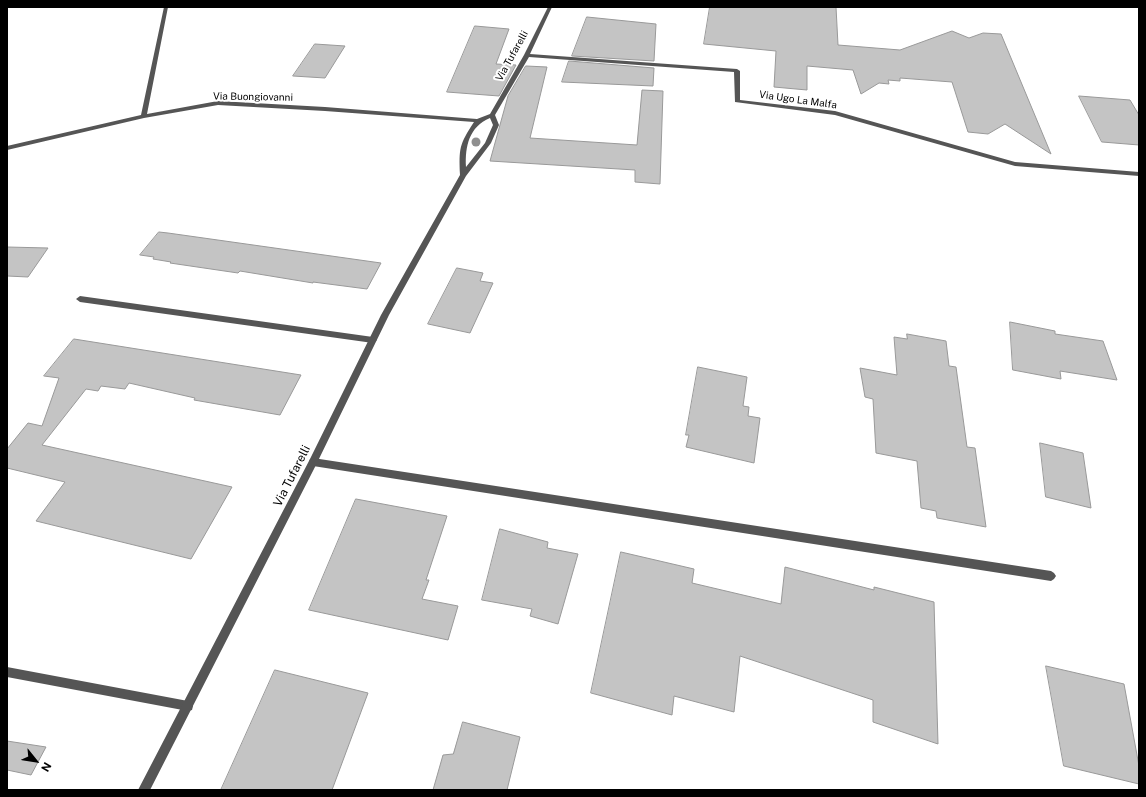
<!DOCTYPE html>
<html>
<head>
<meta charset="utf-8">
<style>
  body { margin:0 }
  #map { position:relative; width:1146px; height:797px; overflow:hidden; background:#fff; font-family:"Public Sans",sans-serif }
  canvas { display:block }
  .frame { position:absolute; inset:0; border:8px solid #000; pointer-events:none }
  .north { position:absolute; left:16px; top:741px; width:40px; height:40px; -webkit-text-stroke:3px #fff; paint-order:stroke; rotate:120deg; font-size:11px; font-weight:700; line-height:16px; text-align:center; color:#000 }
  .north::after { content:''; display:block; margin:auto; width:14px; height:18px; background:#000; clip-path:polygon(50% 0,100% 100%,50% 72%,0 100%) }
</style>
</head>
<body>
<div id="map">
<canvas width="1146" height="797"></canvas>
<div class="frame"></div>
<div class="north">N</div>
</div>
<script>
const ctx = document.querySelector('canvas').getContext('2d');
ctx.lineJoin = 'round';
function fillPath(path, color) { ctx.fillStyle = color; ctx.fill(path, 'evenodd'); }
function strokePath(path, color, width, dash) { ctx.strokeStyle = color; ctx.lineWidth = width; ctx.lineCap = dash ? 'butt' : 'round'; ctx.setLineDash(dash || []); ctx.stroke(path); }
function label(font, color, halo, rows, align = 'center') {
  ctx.font = font + ' "Public Sans",sans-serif'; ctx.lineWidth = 4; ctx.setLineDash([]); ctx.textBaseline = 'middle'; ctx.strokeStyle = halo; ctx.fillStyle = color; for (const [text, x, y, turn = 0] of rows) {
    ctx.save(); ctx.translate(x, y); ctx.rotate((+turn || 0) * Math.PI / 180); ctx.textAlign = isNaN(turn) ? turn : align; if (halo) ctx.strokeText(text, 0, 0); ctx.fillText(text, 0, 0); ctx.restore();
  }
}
const building = new Path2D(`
  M710 7H836L838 45 900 50 952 31 969 38 983 33 1001 34 1051 154 1005 124 988 134 968 132 952 82 900 78V81L888 80 889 84 879 83 861 94 853 70 807 66V90L774 87 776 51 704 44Z
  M587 17 656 24 654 61 572 56Z
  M475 26 509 29 496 64 516 65 499 96 447 92Z
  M315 44 345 46 325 78 293 76Z
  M569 61 654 68 653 86 562 82Z
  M526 66 547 67 530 138 637 145 642 90 663 91 660 184 635 182V170L490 161 508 96Z
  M1079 96 1130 100 1139 115V145L1102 142Z
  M159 232 168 233 381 263 367 289 313 282V283L240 271 238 273 170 263 171 262 153 259 154 257 140 255Z
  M7 247 48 248 28 277 7 276Z
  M457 268 483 273 480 281 493 283 470 333 428 324Z
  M1010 322 1055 331V334L1103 341 1117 380 1060 371 1061 379 1013 370Z
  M907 334 946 341 949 366 956 367 967 447 975 448 986 527 937 518 936 511 921 508 917 461 876 453 873 399 865 397 860 368 897 375 894 337 907 339Z
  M74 339 301 375 280 415 194 400 195 398 129 383 125 389 101 386 98 391 86 389 42 445 232 487 191 559 36 521 65 482 7 468V449L28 423 42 426 59 378 44 376Z
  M698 367 747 377 743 406 749 407 748 416 760 418 754 463 686 447 689 435H686Z
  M1040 443 1083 453 1091 508 1046 497Z
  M356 499 447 516 426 580H429L422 599 458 606 448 640 309 610Z
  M500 529 548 542 547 548 578 554 558 624 530 616 532 609 482 600Z
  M621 552 694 569 692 583 781 604 785 567 874 590V587L934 602 938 744 873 722V700L740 656 734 712 674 696 672 715 591 693Z
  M1046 666 1124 684 1139 766V784L1064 766Z
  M275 670 368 693 332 790H221Z
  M463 722 520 737 507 790H433L443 755 453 754Z
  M7 741 46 747 31 775 7 770Z`);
const lane = new Path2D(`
  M80 296 373 337 377 340 373 343 80 302 76 299Z
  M313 458 1051 571 1054 573 1056 576 1054 579 1051 581 313 466 310 465 309 462 310 459Z
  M7 667 188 701 192 702 193 706 192 710 188 711 7 677Z`);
const street = new Path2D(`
  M164 7H168L147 114 218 101 325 107 477 119 490 114 524 55 548 7H552L530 54 737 69 740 71V100L835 111 1015 162 1139 172V176L1015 166 835 115 735 102 734 72 529 57 495 115 499 125 491 143 466 176 389 315 316 465 150 790H138L310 459 381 315 460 175C459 148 459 145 474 122L325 111 218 105 144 118 7 150V146L141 115ZM490 118 493 125 485 143 466 167C465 146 469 127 490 118Z`);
const trees = [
  [476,142]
];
const farStreetnames = [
  ["Via Tufarelli",512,56,-61],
  ["Via Buongiovanni",253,97,1],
  ["Via Ugo La Malfa",798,100,8]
];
const streetNames = [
  ["Via Tufarelli",292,476,-63]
];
fillPath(building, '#c4c4c4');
strokePath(building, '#999', 1);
fillPath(lane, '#555');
fillPath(street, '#555');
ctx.fillStyle = '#8f8f8f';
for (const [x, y] of trees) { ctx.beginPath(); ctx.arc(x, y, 4.5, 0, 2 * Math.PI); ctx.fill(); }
label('10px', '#000', '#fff', farStreetnames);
label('12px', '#000', '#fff', streetNames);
</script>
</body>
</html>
